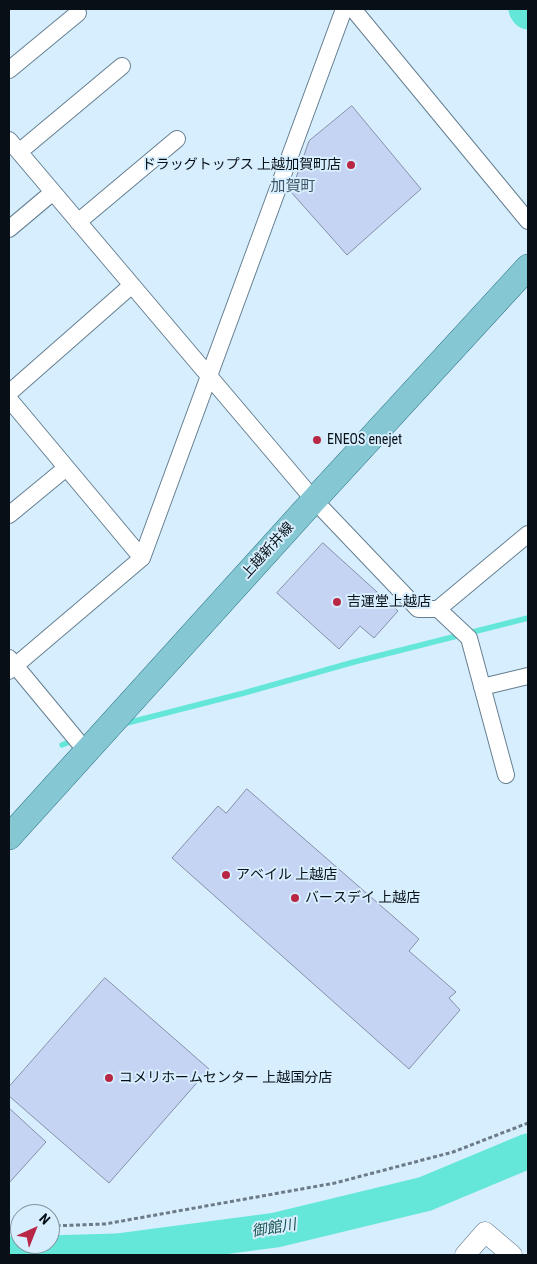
<!DOCTYPE html>
<html>
<head>
<meta charset="utf-8">
<style>
  body { margin:0 }
  #map { position:relative; width:537px; height:1264px; overflow:hidden; background:#d7eefe; font-family:"Roboto Condensed",sans-serif }
  canvas { display:block }
  .frame { position:absolute; inset:0; border:10px solid #071017; pointer-events:none }
  .north { position:absolute; left:10px; top:1204px; width:50px; height:50px; box-sizing:border-box; background:#d7eefe; border:1px solid #8495a2; border-radius:50%; rotate:44deg; font-size:14px; font-weight:700; line-height:20px; text-align:center; color:#071017 }
  .north::after { content:''; display:block; margin:auto; width:18px; height:22px; background:#b82744; clip-path:polygon(50% 0,100% 100%,50% 72%,0 100%) }
</style>
</head>
<body>
<div id="map">
<canvas width="537" height="1264"></canvas>
<div class="frame"></div>
<div class="north">N</div>
</div>
<script>
const ctx = document.querySelector('canvas').getContext('2d');
ctx.lineJoin = 'round';
function strokePath(path, color, width, dash) { ctx.strokeStyle = color; ctx.lineWidth = width; ctx.lineCap = dash ? 'butt' : 'round'; ctx.setLineDash(dash || []); ctx.stroke(path); }
function fillPath(path, color) { ctx.fillStyle = color; ctx.fill(path, 'evenodd'); }
function label(font, color, halo, rows, align = 'center') {
  ctx.font = font + ' "Roboto Condensed","Noto Sans JP",sans-serif'; ctx.lineWidth = 4; ctx.setLineDash([]); ctx.textBaseline = 'middle'; ctx.strokeStyle = halo; ctx.fillStyle = color; for (const [text, x, y, turn = 0] of rows) {
    ctx.save(); ctx.translate(x, y); ctx.rotate((+turn || 0) * Math.PI / 180); ctx.textAlign = isNaN(turn) ? turn : align; if (halo) ctx.strokeText(text, 0, 0); ctx.fillText(text, 0, 0); ctx.restore();
  }
}
const stream = new Path2D(`
  M123 724 244 693 354 662 528 618
  M62 745 74 740`);
const river = new Path2D(`
  M526 9 528 12
  M9 1254 117 1251 276 1230 425 1194 528 1151`);
const building = new Path2D(`
  M352 106 421 189 347 255 291 192 309 141Z
  M323 543 398 611 374 638 360 626 339 649 277 593Z
  M247 789 419 939 409 951 456 992 449 998 460 1010 409 1069 172 858 218 806 226 813Z
  M105 978 209 1069 109 1183 9 1096V1087Z
  M9 1108 46 1142 9 1183Z`);
const path = new Path2D(`
  M50 1226 105 1224 335 1183 453 1152 528 1123
  M9 1228 20 1227`);
const minor = new Path2D(`
  M353 9 528 221
  M9 70 78 13
  M9 140 314 500 418 609H438L528 534
  M19 152 122 66
  M78 222 177 139
  M9 229 53 192
  M9 393 132 285
  M9 399 142 558
  M9 515 66 468
  M438 609 469 638 506 775
  M9 658 86 751
  M9 671 142 558 344 9
  M482 687 528 676`);
const tertiary = new Path2D(`
  M465 1255 485 1232 512 1255`);
const primary = new Path2D(`
  M9 837 314 500 528 267`);
const markers = [
  [351,165,5,"#b82744"],
  [317,440,5,"#b82744"],
  [337,602,5,"#b82744"],
  [226,875,5,"#b82744"],
  [295,898,5,"#b82744"],
  [109,1078,5,"#b82744"]
];
const poiNames = [
  ["ドラッグトップス 上越加賀町店",341,165,"right"],
  ["ENEOS enejet",327,440],
  ["吉運堂上越店",347,602],
  ["アベイル 上越店",236,875],
  ["バースデイ 上越店",305,898],
  ["コメリホームセンター 上越国分店",119,1078]
];
const streetNames = [
  ["上越新井線",268,551,-48]
];
const neighbourhoodNames = [
  ["加賀町",293,187]
];
const waterNames = [
  ["御館川",274,1229,-10]
];
strokePath(stream, '#64e7d9', 5.5);
strokePath(river, '#64e7d9', 35);
fillPath(building, '#c6d4f4');
strokePath(building, '#848fa9', 1);
strokePath(minor, '#657f91', 18);
strokePath(tertiary, '#657f91', 21);
strokePath(primary, '#246e7e', 26);
strokePath(path, '#6c7b87', 3, [4, 2.5]);
strokePath(minor, '#fff', 16);
strokePath(tertiary, '#fff', 20);
strokePath(primary, '#85c7d3', 25);
for (const [x, y, r, color] of markers) { const dot = new Path2D(); dot.arc(x, y, r, 0, 2 * Math.PI); ctx.fillStyle = color; ctx.fill(dot); strokePath(dot, '#d7eefe', 2); }
label('14px', '#071017', '#d7eefe', poiNames, 'left');
label('14px', '#071017', '#d7eefe', streetNames);
label('15px', '#3e5667', '#d7eefe', neighbourhoodNames);
label('italic 15px', '#1d554f', '#d7eefe', waterNames);
</script>
</body>
</html>
